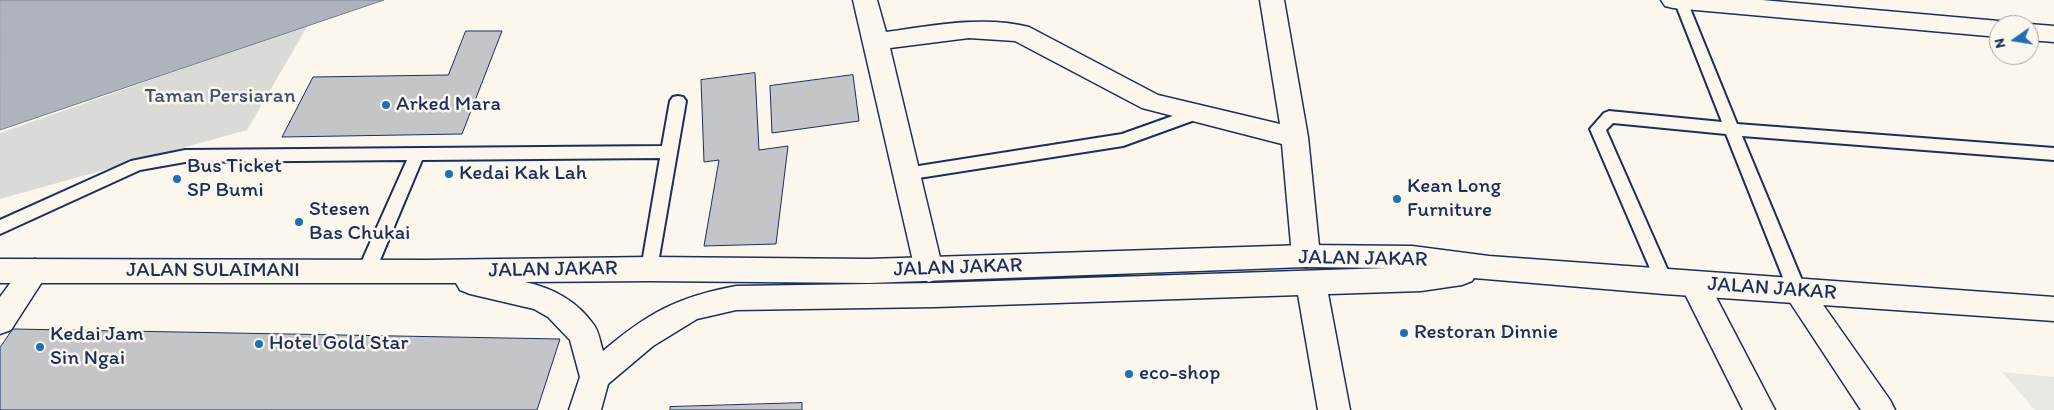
<!DOCTYPE html>
<html>
<head>
<meta charset="utf-8">
<style>
  body { margin:0 }
  #map { position:relative; width:2054px; height:410px; overflow:hidden; background:#fbf7ec; font-family:Itim,sans-serif }
  canvas { display:block }
  .north { position:absolute; left:1989px; top:15px; width:50px; height:50px; box-sizing:border-box; background:#fbf7ec; border:1px solid #a1a7b3; border-radius:50%; rotate:257deg; font-size:14px; font-weight:700; line-height:20px; text-align:center; color:#1b2f5e }
  .north::after { content:''; display:block; margin:auto; width:18px; height:22px; background:#1f6fb2; clip-path:polygon(50% 0,100% 100%,50% 72%,0 100%) }
</style>
</head>
<body>
<div id="map">
<canvas width="2054" height="410"></canvas>
<div class="north">N</div>
</div>
<script>
const ctx = document.querySelector('canvas').getContext('2d');
ctx.lineJoin = 'round';
function fillPath(path, color) { ctx.fillStyle = color; ctx.fill(path, 'evenodd'); }
function strokePath(path, color, width, dash) { ctx.strokeStyle = color; ctx.lineWidth = width; ctx.lineCap = dash ? 'butt' : 'round'; ctx.setLineDash(dash || []); ctx.stroke(path); }
function label(font, color, halo, rows, align = 'center') {
  ctx.font = font + ' Itim,sans-serif'; ctx.lineWidth = 5; ctx.setLineDash([]); ctx.textBaseline = 'middle'; ctx.strokeStyle = halo; ctx.fillStyle = color; for (const [text, x, y, turn = 0] of rows) {
    ctx.save(); ctx.translate(x, y); ctx.rotate((+turn || 0) * Math.PI / 180); ctx.textAlign = isNaN(turn) ? turn : align; if (halo) ctx.strokeText(text, 0, 0); ctx.fillText(text, 0, 0); ctx.restore();
  }
}
const built = new Path2D(`
  M2002 372 2054 377V410H2035Z`);
const green = new Path2D(`
  M308 25 247 130 0 199V133Z`);
const water = new Path2D(`
  M0 0H384L0 130Z`);
const building = new Path2D(`
  M466 31H502L462 134 282 137 313 77 448 75Z
  M755 73 759 150 788 146 776 244 704 246 719 160 704 162 701 80Z
  M853 75 859 121 772 133 770 86Z
  M13 329 560 339 537 410H0V348Z
  M802 403V410H670V407Z`);
const lane = new Path2D(`
  M1674 0 1687 1 1737 124 2054 148V160L1742 136 1806 290 1803 295 1797 297 1791 295 1788 290 1726 134 1613 123 1606 130 1673 282 1670 287 1664 289 1658 287 1590 129 1604 113 1609 111 1722 122Z
  M678 96 683 97 686 101 657 269 655 274 649 276 643 274 641 269 660 158 422 160 375 272 372 277 366 279 360 277 357 272 407 160 185 162 140 170 0 234V220L131 161 185 150 662 146 670 101 673 97Z
  M1198 107 1203 109 1206 113 1203 117 1123 146 906 180 900 178 898 174 900 170 906 168 1122 134Z`);
const street = new Path2D(`
  M853 0H877L886 32C930 26 984 15 1029 27L1158 95 1280 124 1260 0H1284L1308 137 1320 256 1316 264 1306 267 1296 264 1292 256 1282 144 1142 108 1015 41 969 38 890 48 943 270 939 278 929 282 919 278 915 270Z
  M1661 0H1762L1999 21 2009 25H1999V37L1673 8 1665 6Z
  M2029 24 2054 26V42L2029 40V25H2025Z
  M35 259 45 263 49 271 11 330 0 334V297L25 263Z
  M1311 271 1321 275 1326 283 1350 410H1318L1296 283 1301 275Z
  M1695 272 1705 276 1775 410H1743L1680 284 1685 276Z
  M1797 278 1807 282 1890 400 1895 410H1861L1782 290 1787 282Z`);
const secondary = new Path2D(`
  M1306 245 1412 246 1489 256 2054 297V321L1664 294 1474 278 1472 281 1462 285 1421 291 935 307 736 310 697 319 653 346 608 384 601 410H569L580 377 570 340 548 317 534 309 470 294 460 290 456 283H0V259L427 260 649 257 869 259ZM1306 267 1387 268 935 283 736 286C677 297 648 313 603 351 600 342 599 332 594 325 577 301 553 288 525 282L649 281 869 283Z`);
const markers = [
  [386,105,5,"#1f6fb2"],
  [449,174,5,"#1f6fb2"],
  [177,179,5,"#1f6fb2"],
  [1397,199,5,"#1f6fb2"],
  [299,222,5,"#1f6fb2"],
  [1404,333,5,"#1f6fb2"],
  [259,344,5,"#1f6fb2"],
  [40,347,5,"#1f6fb2"],
  [1129,374,5,"#1f6fb2"]
];
const parkNames = [
  ["Taman Persiaran",220,97]
];
const poiNames = [
  ["Arked Mara",396,105],
  ["Bus Ticket",187,167],
  ["SP Bumi",187,191],
  ["Kedai Kak Lah",459,174],
  ["Kean Long",1407,187],
  ["Furniture",1407,211],
  ["Stesen",309,210],
  ["Bas Chukai",309,234],
  ["Restoran Dinnie",1414,333],
  ["Kedai Jam",50,335],
  ["Sin Ngai",50,359],
  ["Hotel Gold Star",269,344],
  ["eco-shop",1139,374]
];
const streetNames = [
  ["JALAN JAKAR",1363,259,1],
  ["JALAN JAKAR",958,268,-2],
  ["JALAN JAKAR",553,270,-1],
  ["JALAN SULAIMANI",213,271],
  ["JALAN JAKAR",1772,289,4]
];
fillPath(built, '#eae8e2');
fillPath(green, '#dadad7');
fillPath(water, '#afb3bb');
strokePath(water, '#747e96', 1);
fillPath(building, '#c3c5c9');
strokePath(building, '#1b2f5e', 1);
strokePath(lane, '#1b2f5e', 4);
strokePath(street, '#1b2f5e', 3);
strokePath(secondary, '#1b2f5e', 3);
fillPath(lane, '#fbf7ec');
fillPath(street, '#fbf7ec');
fillPath(secondary, '#fbf7ec');
for (const [x, y, r, color] of markers) { const dot = new Path2D(); dot.arc(x, y, r, 0, 2 * Math.PI); ctx.fillStyle = color; ctx.fill(dot); strokePath(dot, '#fbf7ec', 2); }
label('21px', '#415176', '#fbf7ec', parkNames);
label('21px', '#1b2f5e', '#fbf7ec', poiNames, 'left');
label('21px', '#1b2f5e', '#fbf7ec', streetNames);
</script>
</body>
</html>
